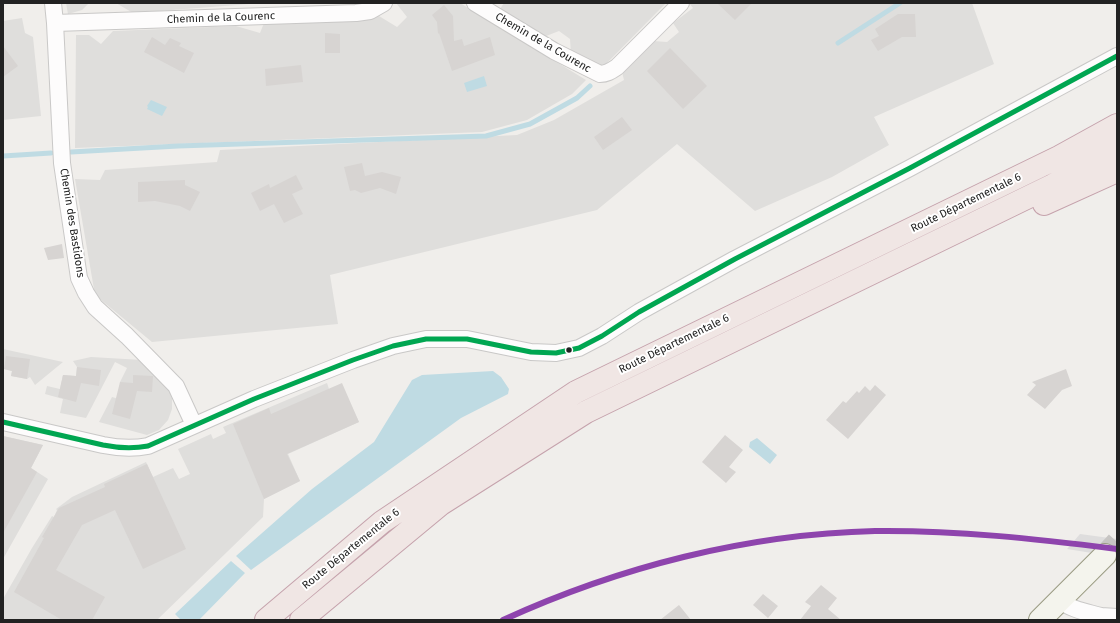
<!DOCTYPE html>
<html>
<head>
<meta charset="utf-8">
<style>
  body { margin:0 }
  #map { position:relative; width:1120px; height:623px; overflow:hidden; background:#f0eeeb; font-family:"Fira Sans",sans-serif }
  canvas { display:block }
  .frame { position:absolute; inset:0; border:4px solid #222; pointer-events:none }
</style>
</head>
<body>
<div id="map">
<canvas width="1120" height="623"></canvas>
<div class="frame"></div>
</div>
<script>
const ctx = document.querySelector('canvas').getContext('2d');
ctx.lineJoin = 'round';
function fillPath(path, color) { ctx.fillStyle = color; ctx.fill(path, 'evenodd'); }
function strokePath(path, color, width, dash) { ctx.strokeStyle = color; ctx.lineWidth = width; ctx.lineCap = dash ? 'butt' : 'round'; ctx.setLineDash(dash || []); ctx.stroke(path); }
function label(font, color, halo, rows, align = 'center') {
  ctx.font = font + ' "Fira Sans",sans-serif'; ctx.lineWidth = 4; ctx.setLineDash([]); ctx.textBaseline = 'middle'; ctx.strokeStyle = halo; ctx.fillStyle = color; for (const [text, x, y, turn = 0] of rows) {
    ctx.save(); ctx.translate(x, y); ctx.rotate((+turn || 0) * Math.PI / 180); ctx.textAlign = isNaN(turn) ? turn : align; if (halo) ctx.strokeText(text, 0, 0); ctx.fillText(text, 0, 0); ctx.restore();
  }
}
const residential = new Path2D(`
  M66 3H89L82 10 68 14Z
  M116 3H263L133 13Z
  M396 3H460L586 80 572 94 527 120 482 132 75 148 76 35H89L101 44 113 31 236 26 260 33 264 23 379 16 397 27 407 17Z
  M504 3H666L605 65 590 67 571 54 570 39 559 31 541 38 498 12Z
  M689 3H972L994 64 874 117 889 145 832 177 755 211 677 144 597 210 330 275 338 324 152 342 95 295 75 179 100 180 105 170 217 162 220 150 517 135 554 120 624 80 622 72 653 41 667 42 679 32 673 23 693 8Z
  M22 18 25 33 33 37 41 116 3 120V21Z
  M3 349 63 362 35 385 30 377 27 379 11 376 12 371 4 369 3 384Z
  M91 357 142 360 168 388 172 398V409L168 420 159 430 147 435 99 422 112 397 119 399 120 382 127 368 115 362 86 418 60 413 63 399 45 394 47 386 60 389 63 375 76 376 77 367 73 361Z
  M327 383 329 389 352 407 359 422 288 454 300 481 264 499 263 517 157 620H3V599L32 548 52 516 54 517 57 510 56 509 72 497 146 462 153 477 173 468 179 479 190 474 178 449 211 434 213 439 226 433 223 427Z
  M3 436 43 445 31 468 48 479 3 559Z`);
const water = new Path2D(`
  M484 76 487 86 467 92 464 83Z
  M151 100 167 107 162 116 147 109 148 107 147 106Z
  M493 371 501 377 509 389 508 394 461 418 251 570 236 556 312 489 374 442 412 380 422 375Z
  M757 438 777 455 770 464 749 447 750 442Z
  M231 561 245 573 199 620H181L175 614Z`);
const pier = new Path2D(`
  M1080 534 1117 539V557L1067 549Z`);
const stream = new Path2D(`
  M838 43 900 3
  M71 152 178 146 486 136 530 124 577 98 590 86
  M3 156 51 153`);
const building = new Path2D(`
  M717 3H752L735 20Z
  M444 5 453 16 454 41 462 39 464 46 490 37 495 55 452 71 439 33 438 34 437 22 432 15Z
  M898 14H915L916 37H902L878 51 871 40 879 36 875 29Z
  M325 33 340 34V53H325Z
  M152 37 165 45 170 38 181 43 179 46 194 53 184 73 144 52Z
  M3 46 18 66 3 77Z
  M670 48 707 86 683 109 647 71Z
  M301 65 303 82 266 86 265 69Z
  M622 117 632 130 603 150 594 137Z
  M362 163 365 176 382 172 401 177 396 194 380 188 361 193 355 190 350 191 344 167Z
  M296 175 303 189 292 194 303 214 284 223 274 204 260 211 251 193 269 184 270 188Z
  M185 180V185L200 192 190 211 180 206 155 201 138 202V182Z
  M62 244 64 258 48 260 44 248Z
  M6 356 30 359 27 379 11 376 12 371 4 369Z
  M77 367 101 370 99 386 81 383 76 402 58 397 63 375 76 376Z
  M1066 369 1072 386 1062 390 1045 409 1027 395 1036 385 1032 382Z
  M133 375 153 376 152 392 137 391 130 419 112 414 120 382 133 383Z
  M342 383 359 422 287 454 300 481 264 499 233 424 269 408 271 414Z
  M875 385 886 395 848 439 826 420 843 401 846 403 857 391 859 393 865 386 870 391Z
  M725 435 743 450 729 467 736 472 726 483 702 462Z
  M3 436 43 445 31 468 37 472 3 533Z
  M147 464 186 549 143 569 115 510 82 525 56 570 105 597 92 620H62L14 592 44 538 42 537 59 508 105 487 104 484Z
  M821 585 837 598 828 609 841 620H800L811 606 805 602Z
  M763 594 778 606 768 618 753 605Z
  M679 605 691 620H660Z`);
const secondaryTunnel = new Path2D(`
  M1105 555 1117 542`);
const minor = new Path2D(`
  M53 3 55 23 62 163 79 278 86 293 95 307 127 336 176 386 194 425
  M475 3 554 51 600 74C607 74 611 71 617 67L681 3
  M55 23 356 13 370 11 384 3
  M3 422 103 445C118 448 132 449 148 446L254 399 353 360 393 346 426 339H467L531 352 556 353 579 348 602 336 639 312 735 259 910 168 1117 56
  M1060 600C1071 610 1087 612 1101 616L1089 620
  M1101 616 1117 617`);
const secondary = new Path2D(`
  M1040 620 1105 555`);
const trunk = new Path2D(`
  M1044 204 1117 171
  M266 620 382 522 576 392 1059 157 1117 125
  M301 620 441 504 586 412 1051 186 1117 148`);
const bus1 = new Path2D(`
  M3 422 103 445C118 448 132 449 148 446L254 399 353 360 393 346 426 339H467L531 352 556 353 579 348 602 336 639 312 735 259 910 168 1117 56`);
const rail1 = new Path2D(`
  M503 620C619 567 747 534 875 531 956 530 1037 539 1117 549`);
const markers = [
  [569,350,3.5,"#222"]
];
const streetNames = [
  ["Chemin de la Courenc",221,18,-2],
  ["Chemin de la Courenc",543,43,30],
  ["Route Départementale 6",966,203,-26],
  ["Chemin des Bastidons",72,223,81],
  ["Route Départementale 6",674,344,-26],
  ["Route Départementale 6",351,549,-39]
];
fillPath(residential, '#dfdedc');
fillPath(water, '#bfdbe3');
fillPath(pier, '#dedddd');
strokePath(stream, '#bfdbe3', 5);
fillPath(building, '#d7d4d2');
strokePath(secondaryTunnel, '#c7c5c3', 22, [22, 11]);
strokePath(minor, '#c9c8c7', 18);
strokePath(secondary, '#999a82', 24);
strokePath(trunk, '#c5a2ac', 24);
strokePath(minor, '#fdfcfc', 16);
strokePath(secondary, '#f4f4ed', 22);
strokePath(trunk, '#f0e6e4', 22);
strokePath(bus1, '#00a651', 5);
strokePath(rail1, '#8e44ad', 6);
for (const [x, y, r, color] of markers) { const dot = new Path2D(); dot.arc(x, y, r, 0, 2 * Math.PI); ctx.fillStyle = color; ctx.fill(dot); strokePath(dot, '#fff', 1.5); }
label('11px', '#222', '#fff', streetNames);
</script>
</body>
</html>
